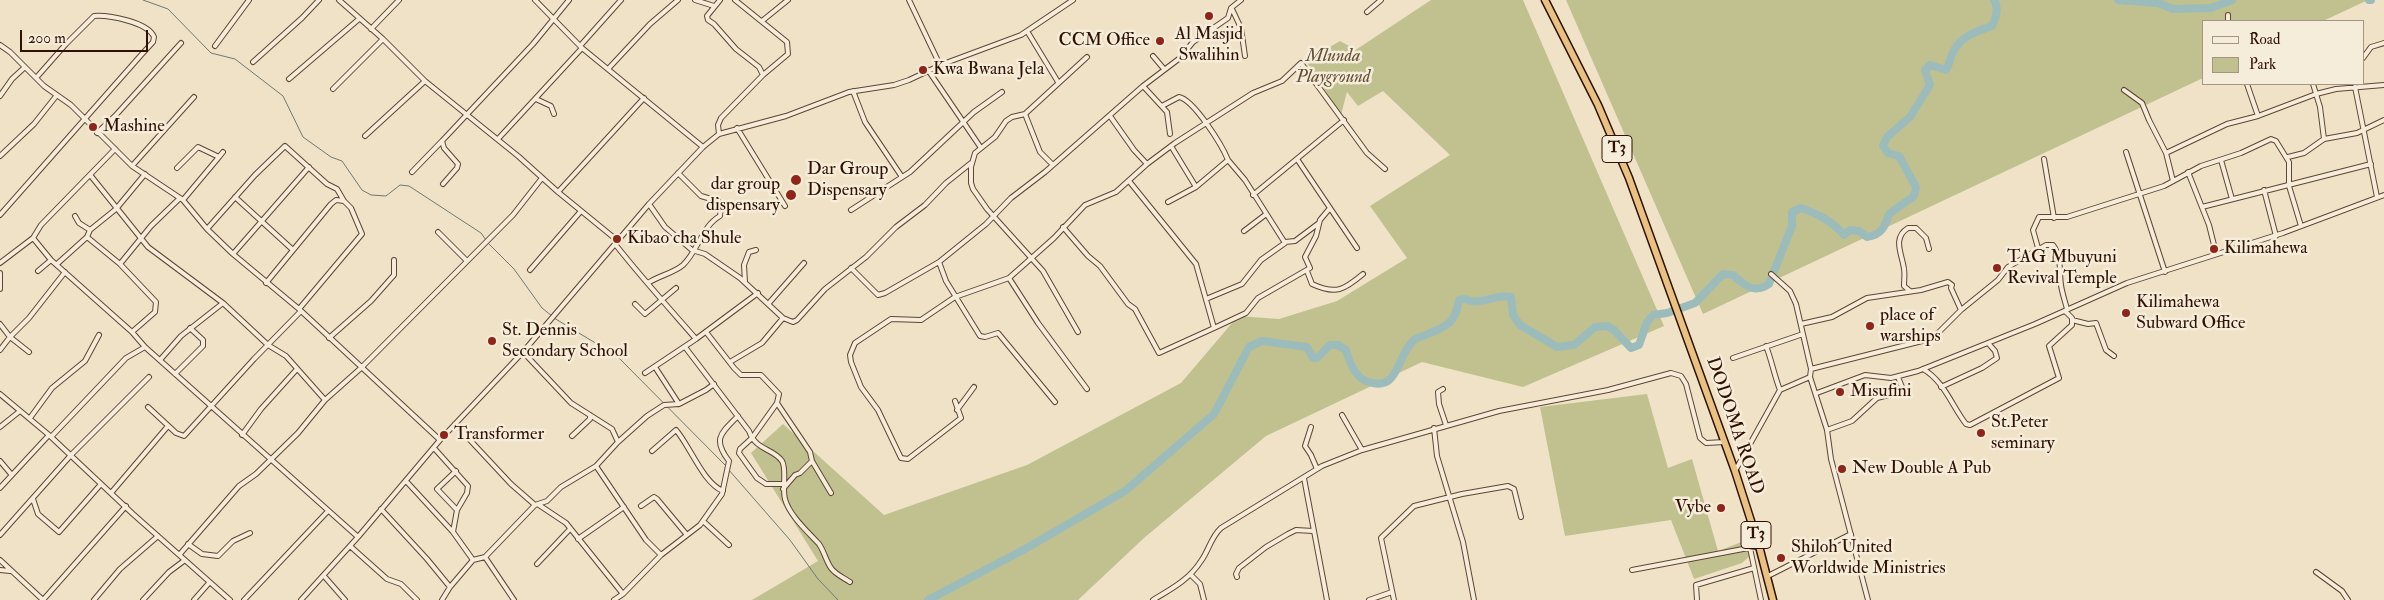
<!DOCTYPE html>
<html>
<head>
<meta charset="utf-8">
<style>
  body { margin:0 }
  #map { position:relative; width:2384px; height:600px; overflow:hidden; background:#efe2c6; font-family:"IM FELL Double Pica",serif }
  canvas { display:block }
  .legend { position:absolute; left:2202px; top:20px; width:162px; height:65px; box-sizing:border-box; background:#f5ecda; border:1px solid #a69484; margin:0; padding:6px 9px; list-style:none; font-size:15px; color:#2f1102 }
  .legend li { display:flex; align-items:center; gap:10px; height:25px }
  .legend b { width:25px; border:1px solid #a69484 }
  .scale { position:absolute; left:20px; top:30px; width:128px; height:22px; box-sizing:border-box; border:2px solid #2f1102; border-top:0; padding-left:6px; font-size:15px; line-height:18px; white-space:nowrap; color:#2f1102; -webkit-text-stroke:4px #f5ecda; paint-order:stroke }
</style>
</head>
<body>
<div id="map">
<canvas width="2384" height="600"></canvas>
<ul class="legend">
<li><b style="height:6px;background:#f5ecda"></b>Road</li>
<li><b style="height:14px;background:#c1c190"></b>Park</li>
</ul>
<div class="scale">200 m</div>
</div>
<script>
const ctx = document.querySelector('canvas').getContext('2d');
ctx.lineJoin = 'round';
function fillPath(path, color) { ctx.fillStyle = color; ctx.fill(path, 'evenodd'); }
function strokePath(path, color, width, dash) { ctx.strokeStyle = color; ctx.lineWidth = width; ctx.lineCap = dash ? 'butt' : 'round'; ctx.setLineDash(dash || []); ctx.stroke(path); }
function label(font, color, halo, rows, align = 'center') {
  ctx.font = font + ' "IM FELL Double Pica",serif'; ctx.lineWidth = 5; ctx.setLineDash([]); ctx.textBaseline = 'middle'; ctx.strokeStyle = halo; ctx.fillStyle = color; for (const [text, x, y, turn = 0] of rows) {
    ctx.save(); ctx.translate(x, y); ctx.rotate((+turn || 0) * Math.PI / 180); ctx.textAlign = isNaN(turn) ? turn : align; if (halo) ctx.strokeText(text, 0, 0); ctx.fillText(text, 0, 0); ctx.restore();
  }
}
const green = new Path2D(`
  M1431 0H1523L1664 326 1523 387 1422 362 1266 436 1144 538 1078 600H752L818 561 751 453 783 424 884 515 1027 465 1181 383 1238 316 1279 319 1337 301 1407 258 1370 206 1450 155 1383 91 1358 106 1347 92 1341 115 1306 61 1340 41 1353 48 1354 51Z
  M1566 0H2368L2323 21H2203V78L1703 314Z
  M1647 394 1668 468 1692 459 1718 551 1747 540 1751 555 1742 563 1694 579 1671 520 1565 536 1540 407Z`);
const stream = new Path2D(`
  M143 0 168 9 211 53 235 59 283 96 303 137 331 157 342 161 362 190 371 195 386 196 400 185 409 186 481 233 486 240
  M488 243 514 269 542 308 552 316
  M554 318 617 356 726 466
  M728 469 790 540 818 579 838 600`);
const river = new Path2D(`
  M2118 0 2158 3 2173 9 2211 8 2232 0
  M2369 0H2371
  M928 600 1025 549 1125 491 1214 414 1249 347 1262 341 1307 347 1313 358H1317L1330 345H1338L1346 350C1349 361 1354 376 1366 381 1400 394 1395 357 1414 340 1418 337 1424 336 1428 334 1449 325 1455 323 1459 300L1465 299C1482 307 1493 293 1511 297L1513 315 1520 325 1557 347 1574 345 1595 327 1607 326 1614 330 1631 348 1639 345 1647 322 1653 315 1667 313 1695 303 1723 274 1733 275C1745 286 1754 294 1769 284L1792 226V212L1801 208C1818 214 1832 221 1844 235L1850 230 1859 231 1867 237C1881 235 1885 227 1889 214L1914 196 1916 187 1899 156 1888 153 1883 146 1887 137 1910 117 1930 85 1925 70 1930 65 1946 70C1950 64 1950 58 1953 52 1961 36 1977 31 1992 26 1996 18 1999 8 1994 0`);
const street = new Path2D(`
  M339 0 383 39 425 81 518 156 558 192 618 241
  M535 0 582 48 703 147
  M695 0 714 6
  M735 0 787 42 788 54 763 75
  M909 0 940 65
  M1232 9 1241 28 1245 56
  M1367 12 1381 0
  M762 21 788 0
  M2228 21V15
  M371 29 399 0
  M1027 31 1058 82
  M0 45 10 52 44 86 71 105 132 166 183 200 207 229 233 254 299 309 440 440
  M215 46 249 0
  M580 46 621 0
  M1153 56 1164 69
  M2363 58 2371 47 2384 43
  M253 62 302 18 319 0
  M608 69 650 24 678 0
  M928 70 981 148
  M289 79 359 19
  M2247 84 2258 116
  M2313 84 2320 107 2324 139
  M1143 86 1167 112 1170 134
  M2355 87 2377 197
  M333 89 383 39
  M2124 90 2142 103 2149 120 2166 153 2173 181
  M853 91 865 122 902 177
  M0 96 12 79 25 67
  M536 99 551 106 554 114
  M1162 106 1179 97C1194 100 1222 145 1228 160L1196 187 1168 202
  M1025 114 1012 117 1006 121 995 137 975 153 971 167V183L973 189 987 209 1043 271 1078 332
  M1110 116 1134 150 1147 164
  M737 128 785 206
  M97 133 115 116 181 43
  M719 134 718 125 721 118 763 75 759 67 736 49 714 24 708 20 707 16 720 0
  M365 136 425 81
  M498 139 582 48
  M1171 146 1196 187
  M2126 152 2165 272
  M2166 153 2227 124 2258 116 2316 94 2336 89 2384 85
  M0 156 34 124 57 95
  M2288 157 2304 153 2324 139 2357 133 2384 120
  M2044 159 2054 218
  M2221 160 2232 199
  M1053 165 1040 152 1025 114 1087 57
  M132 166 194 97
  M177 168 198 147 219 157 223 152
  M412 172 442 141
  M2188 172 2209 225 2216 253
  M91 176 148 247 223 303 268 345 286 356 325 400
  M443 184 457 168 458 164 444 148 442 141 533 44 569 0
  M2264 190 2276 236
  M558 192 644 98
  M1253 195 1344 120
  M235 197 293 250
  M183 200 219 157
  M649 204 665 227 692 250 705 254 740 278 783 318 793 322 797 320 825 289 866 257 896 227 925 205 946 183 971 163
  M2202 207 2371 164
  M1330 208 1357 248
  M851 210 910 172 974 112 1002 92
  M0 215 142 54 153 42 154 37C148 22 109 15 94 16L66 44 36 78
  M75 216 79 223 90 230
  M1063 227 1088 256 1100 266 1128 304 1135 309 1159 353 1214 328 1196 264 1129 181
  M207 229 255 175 285 146 327 184 337 189 344 201
  M1244 231 1265 215
  M438 232 466 260
  M87 237 120 264
  M33 238 51 260 132 332 145 347 126 358 51 437
  M1285 242 1295 241 1319 223
  M615 244C641 277 669 308 696 339
  M2038 248 2033 230 2039 217H2067L2164 186 2201 166 2241 153 2271 139 2276 141 2289 162V186L2301 226
  M233 254 309 167
  M939 262 946 281 980 336 985 337 998 333 1055 402
  M0 263 33 238 41 225 115 149
  M57 264 87 237 90 230 116 209 145 174
  M851 268 878 295 885 293 939 262 986 224 1011 198 1045 172 1143 86 1180 58 1193 42 1228 18 1231 8 1241 0
  M530 270 581 211
  M38 271 51 260
  M1307 271 1312 284C1336 295 1344 290 1363 274
  M0 273V289
  M1771 274 1790 291 1796 304 1811 369 1810 377 1827 430 1831 459 1868 600
  M1009 278 1038 323 1087 389
  M745 282 744 265 749 252 756 250
  M266 283 331 204 336 200 344 201 351 208 362 234 299 309
  M648 283C658 276 674 273 683 265 698 251 702 226 720 216L721 208 718 201 701 196 678 173
  M1910 291 1904 286C1904 280 1905 274 1904 269 1902 254 1892 238 1908 228H1916L1926 238 1929 249
  M1206 299 1242 284 1261 260 1285 243 1245 180 1228 160
  M769 303 804 263
  M635 304 645 314 676 288
  M2072 320 2088 324 2096 323 2106 350 2114 356
  M0 324 10 337 29 352
  M1801 324 1832 317 1867 298 1921 290 1948 282 1952 285 1951 288 1961 310
  M1214 328 1246 313 1258 298 1310 268 1305 257 1316 236 1320 220 1330 208 1297 159
  M132 332 155 312 156 302 120 264 151 226 180 198
  M706 332 734 368 741 375H761L779 394 777 403 810 452 812 461 800 473 795 475 783 489
  M329 338 371 301 394 275V260
  M1766 346C1772 361 1774 375 1780 390
  M145 347 358 537
  M685 347 749 431C756 451 773 448 782 461 787 469 782 488 785 499 789 515 808 532 819 544 824 551 826 561 831 568 835 574 844 578 850 582
  M0 350 10 337 29 318 65 272
  M1733 358 1803 334
  M160 360 181 336 223 303
  M730 362 762 343 783 318
  M655 367 679 404
  M1811 369 1930 339 1938 333 1961 310 1998 280 2008 267 2046 245H2053C2062 257 2059 271 2061 285 2062 293 2065 301 2067 309
  M1923 369C1944 381 1952 406 1966 424L1970 425 2059 378 2049 346 2072 325V318L2065 311
  M645 373 696 339 758 293
  M175 374 203 346V340L190 328
  M1941 387 1982 368 1997 358 1995 351 1988 343
  M1443 389 1438 392 1439 404 1446 425
  M1817 393 1865 375 1891 378 1918 371 2035 324 2127 283 2283 233 2384 195
  M0 394 49 435 133 514 230 600
  M955 401 961 418 908 459 901 458 878 410 861 387 851 362 850 355 855 343 891 319 921 320 955 297 1009 278 1054 238 1085 205 1116 192 1147 164 1175 143 1253 93 1282 81 1301 63 1367 153 1385 169
  M777 403 752 438 740 449 739 453 757 478 766 484H783
  M148 407 176 433 184 436 254 359 301 311
  M957 410 974 387
  M1342 415 1362 450
  M30 418 52 388 85 361 99 335
  M455 424 511 484 535 505
  M0 427 20 411
  M1311 427 1305 446 1311 455 1317 469
  M1434 428 1437 456 1463 542 1474 600
  M1827 430 1852 421 1877 398 1900 392 1902 387 1898 377
  M242 435 261 409 297 369
  M572 436 590 419V415
  M618 442 647 416 664 405 679 404 706 390 714 384
  M434 448 468 486 467 493 457 510 453 532 473 560
  M652 451 676 430C690 446 703 483 723 491
  M0 461 11 474
  M812 461 831 493
  M596 466 646 540 661 555
  M456 471 437 489 457 510
  M1735 471 1780 390 1810 377
  M1304 478 1327 600
  M406 481 453 532
  M0 488 49 435
  M111 493 168 426
  M33 499 38 514 59 532 101 484
  M539 505 566 523 623 594
  M641 506 654 497 657 499 687 535
  M381 509 427 559 450 587
  M703 521 729 545
  M0 535 71 455 149 377
  M578 539 624 507
  M188 544 202 554 218 556 233 541 250 533
  M350 546 387 579 401 584 417 600
  M1750 548 1761 600
  M180 554 239 486 256 474 298 433 325 400 361 368 513 215 542 178
  M485 557 514 600
  M0 560 43 600
  M537 564 570 529
  M0 570 10 571
  M1632 570 1759 546
  M2316 572 2342 591 2348 600
  M1191 575 1200 584 1204 600
  M324 576 345 600
  M1768 576 1851 534
  M1237 577 1236 574 1239 568 1266 547 1288 534 1296 530 1313 531
  M43 600 126 506
  M94 600 120 569 158 536
  M143 600 169 572 185 560
  M194 600 209 583
  M244 600 328 511
  M301 600 358 537 440 440 523 352 649 204 703 147 719 134 786 116 849 92 894 85 909 80 943 64 1021 35 1073 0
  M442 600 450 587 473 560 485 557 535 505 547 501 561 487 596 466 618 442 612 429 571 403 523 352
  M614 600 623 594 661 555 700 525 722 494 729 461C712 439 721 433 738 416
  M1153 600C1171 589 1189 580 1201 561 1209 550 1211 537 1221 528L1322 466 1362 450 1499 411 1608 390 1671 373 1681 376 1686 384 1700 438 1706 443 1725 442
  M1369 600 1392 592
  M1394 600 1381 538 1414 506 1462 494 1508 486 1514 489 1521 517
  M1697 600 1696 585 1754 568`);
const highway = new Path2D(`
  M1545 0 1598 105 1629 178 1735 471 1759 546 1773 600`);
const markers = [
  [1209,16,5,"#8f2418"],
  [1160,41,5,"#8f2418"],
  [923,70,5,"#8f2418"],
  [93,127,5,"#8f2418"],
  [796,180,6,"#8f2418"],
  [791,195,6,"#8f2418"],
  [617,239,5,"#8f2418"],
  [2214,249,5,"#8f2418"],
  [1997,268,5,"#8f2418"],
  [2126,313,5,"#8f2418"],
  [1870,326,5,"#8f2418"],
  [492,341,5,"#8f2418"],
  [1840,392,5,"#8f2418"],
  [1981,433,5,"#8f2418"],
  [444,435,5,"#8f2418"],
  [1842,469,5,"#8f2418"],
  [1721,508,5,"#8f2418"],
  [1781,558,5,"#8f2418"]
];
const shields = [
  [1617,149,30],
  [1756,535,30]
];
const shieldNames = [
  ["T3",1617,149],
  ["T3",1756,535]
];
const poiNames = [
  ["Al Masjid",1209,35,"center"],
  ["Swalihin",1209,56,"center"],
  ["CCM Office",1150,41,"right"],
  ["Kwa Bwana Jela",933,70],
  ["Mashine",103,127],
  ["Dar Group",807,170],
  ["Dispensary",807,191],
  ["dar group",780,185,"right"],
  ["dispensary",780,206,"right"],
  ["Kibao cha Shule",627,239],
  ["Kilimahewa",2224,249],
  ["TAG Mbuyuni",2007,258],
  ["Revival Temple",2007,279],
  ["Kilimahewa",2136,303],
  ["Subward Office",2136,324],
  ["place of",1880,316],
  ["warships",1880,337],
  ["St. Dennis",502,331],
  ["Secondary School",502,352],
  ["Misufini",1850,392],
  ["St.Peter",1991,423],
  ["seminary",1991,444],
  ["Transformer",454,435],
  ["New Double A Pub",1852,469],
  ["Vybe",1711,508,"right"],
  ["Shiloh United",1791,548],
  ["Worldwide Ministries",1791,569]
];
const parkNames = [
  ["Mlunda",1333,57],
  ["Playground",1333,78]
];
const streetNames = [
  ["DODOMA ROAD",1734,426,71]
];
fillPath(green, '#c1c190');
strokePath(stream, '#707871', 1);
strokePath(river, '#9bbcbb', 8);
strokePath(street, '#5f4533', 6);
strokePath(highway, '#2f1102', 9);
strokePath(street, '#f5ecda', 4);
strokePath(highway, '#e8c183', 6);
for (const [x, y, r, color] of markers) { const dot = new Path2D(); dot.arc(x, y, r, 0, 2 * Math.PI); ctx.fillStyle = color; ctx.fill(dot); strokePath(dot, '#f5ecda', 2); }
for (const [x, y, w] of shields) { const box = new Path2D(); box.roundRect(x - w / 2, y - 13.5, w, 27, 4); ctx.fillStyle = '#f5ecda'; ctx.fill(box); strokePath(box, '#2f1102', 1); }
label('bold 16px', '#2f1102', null, shieldNames);
label('18px', '#2f1102', '#f5ecda', poiNames, 'left');
label('italic 18px', '#624f34', '#f5ecda', parkNames);
label('18px', '#2f1102', '#f5ecda', streetNames);
</script>
</body>
</html>
